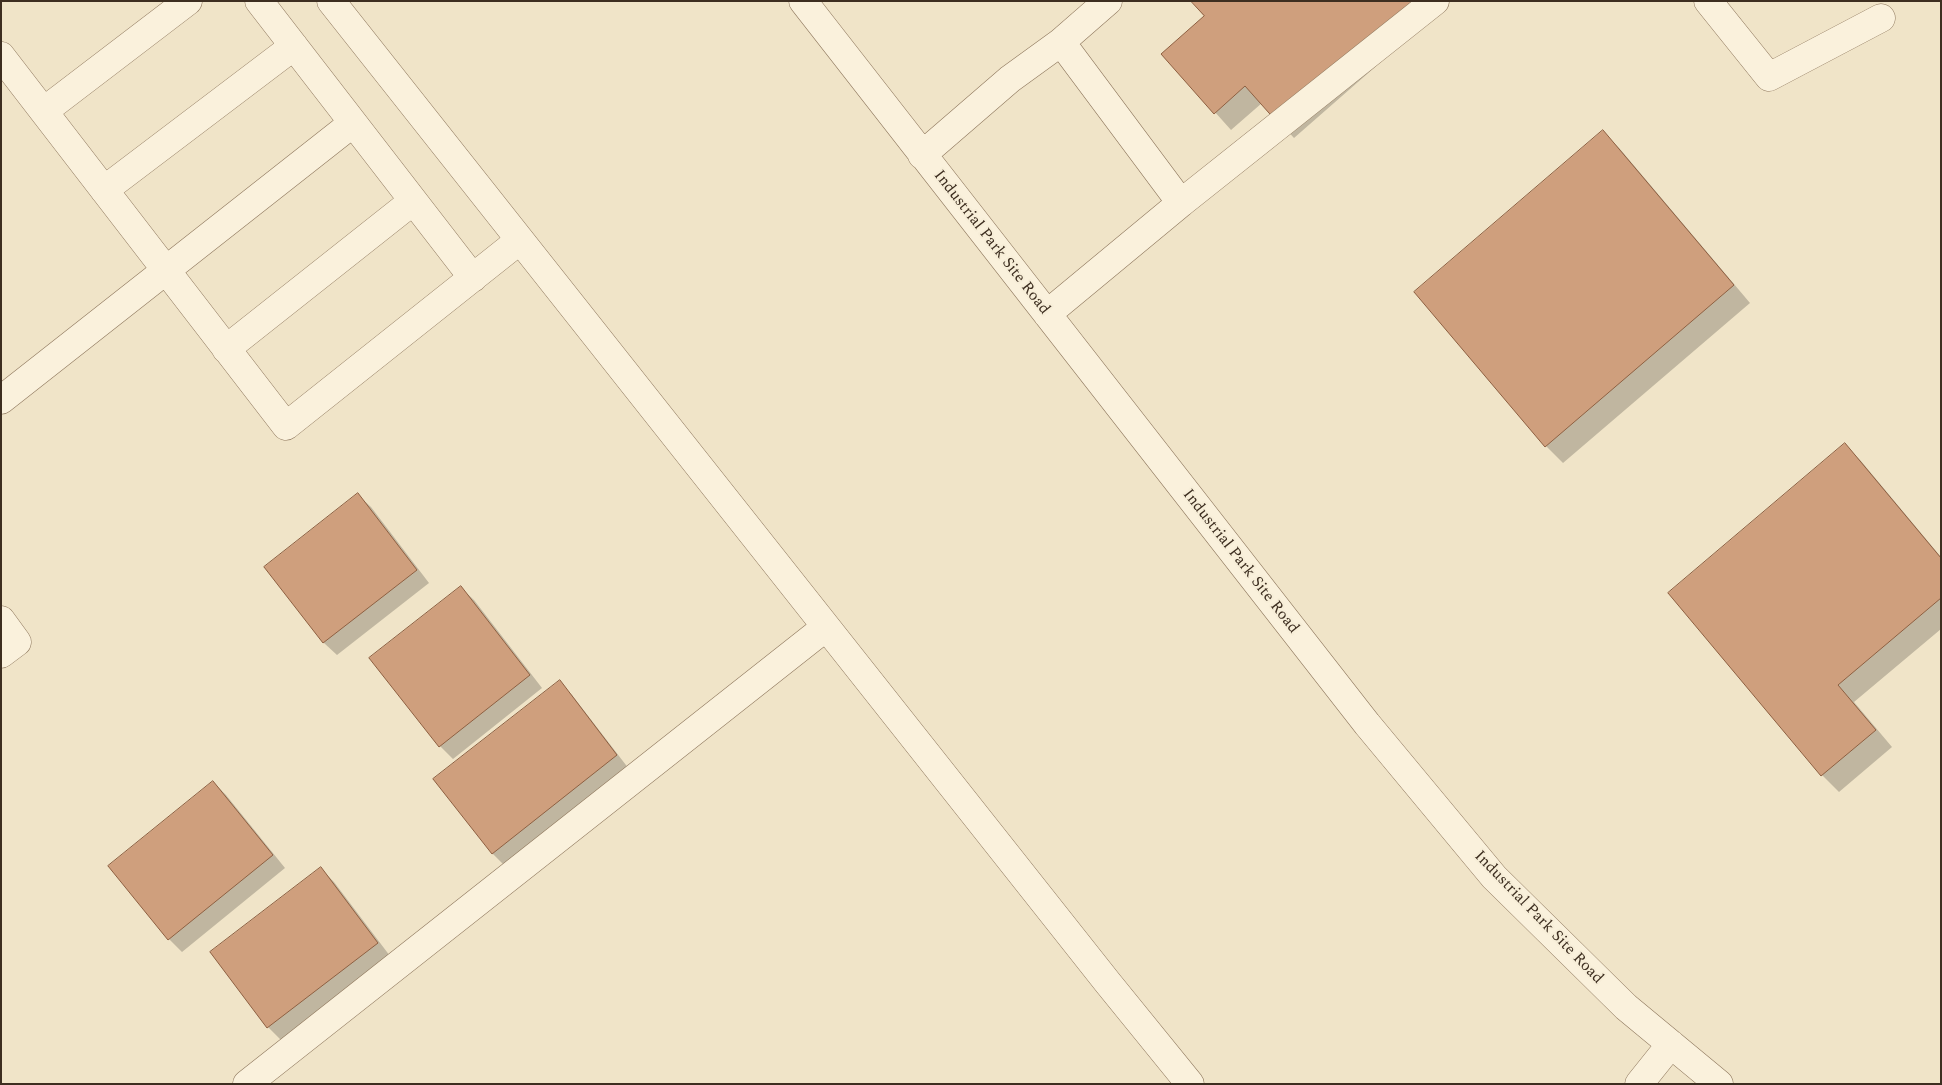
<!DOCTYPE html>
<html>
<head>
<meta charset="utf-8">
<style>
  body { margin:0 }
  #map { position:relative; width:1942px; height:1085px; overflow:hidden; background:#f0e4c8; font-family:Spectral,serif }
  canvas { display:block }
  .frame { position:absolute; inset:0; border:2px solid #3d2e20; pointer-events:none }
</style>
</head>
<body>
<div id="map">
<canvas width="1942" height="1085"></canvas>
<div class="frame"></div>
</div>
<script>
const ctx = document.querySelector('canvas').getContext('2d');
ctx.lineJoin = 'round';
function fillPath(path, color) { ctx.fillStyle = color; ctx.fill(path, 'evenodd'); }
function strokePath(path, color, width, dash) { ctx.strokeStyle = color; ctx.lineWidth = width; ctx.lineCap = dash ? 'butt' : 'round'; ctx.setLineDash(dash || []); ctx.stroke(path); }
function label(font, color, halo, rows, align = 'center') {
  ctx.font = font + ' Spectral,serif'; ctx.lineWidth = 4; ctx.setLineDash([]); ctx.textBaseline = 'middle'; ctx.strokeStyle = halo; ctx.fillStyle = color; for (const [text, x, y, turn = 0] of rows) {
    ctx.save(); ctx.translate(x, y); ctx.rotate((+turn || 0) * Math.PI / 180); ctx.textAlign = isNaN(turn) ? turn : align; if (halo) ctx.strokeText(text, 0, 0); ctx.fillText(text, 0, 0); ctx.restore();
  }
}
const shadow = new Path2D(`
  M1446 5 1294 138 1262 103 1231 130 1163 54Z
  M1603 132 1620 149 1750 303 1563 463 1546 446Z
  M1845 445 1861 461 1941 557V629L1854 702 1892 747 1839 792 1822 775 1669 593Z
  M358 495 371 507 429 583 337 655 324 643 265 567Z
  M461 588 474 600 542 688 453 759 440 746Z
  M559 682 572 695 629 769 505 866 492 853Z
  M213 782 226 795 285 868 182 952 169 939Z
  M321 869 334 882 390 956 281 1040 268 1027Z`);
const building = new Path2D(`
  M1191 1H1414L1277 122 1245 86 1214 114 1161 54 1204 16Z
  M1603 130 1734 285 1545 447 1414 292Z
  M1845 443 1941 558V598L1838 685 1876 730 1821 776 1668 593Z
  M358 493 417 570 323 643 264 567Z
  M461 586 530 675 439 747 369 658Z
  M560 680 617 755 492 854 433 779Z
  M213 781 273 855 168 940 108 866Z
  M321 867 378 943 267 1028 210 952Z`);
const minor = new Path2D(`
  M259 1 473 278
  M331 1 1108 983 1190 1084
  M803 1 1367 724 1494 877 1626 1007 1719 1084
  M1708 1 1769 77 1881 18
  M1061 42 1108 1
  M1 56 286 426 520 240
  M44 111 188 1
  M922 155 1010 79 1061 42 1181 203 1047 314
  M104 190 294 46
  M1181 203 1435 1
  M226 349 413 201
  M1 400 353 123
  M1 620 17 642 1 654
  M247 1084 826 627
  M1639 1084 1671 1044`);
const streetNames = [
  ["Industrial Park Site Road",991,243,52],
  ["Industrial Park Site Road",1240,562,52],
  ["Industrial Park Site Road",1538,918,46]
];
fillPath(shadow, '#0003');
fillPath(building, '#cf9f7d');
strokePath(building, '#8d5f41', 1);
strokePath(minor, '#8d765c', 29);
strokePath(minor, '#faf1dc', 28);
label('16px', '#3d2e20', '#f7eed8', streetNames);
</script>
</body>
</html>
